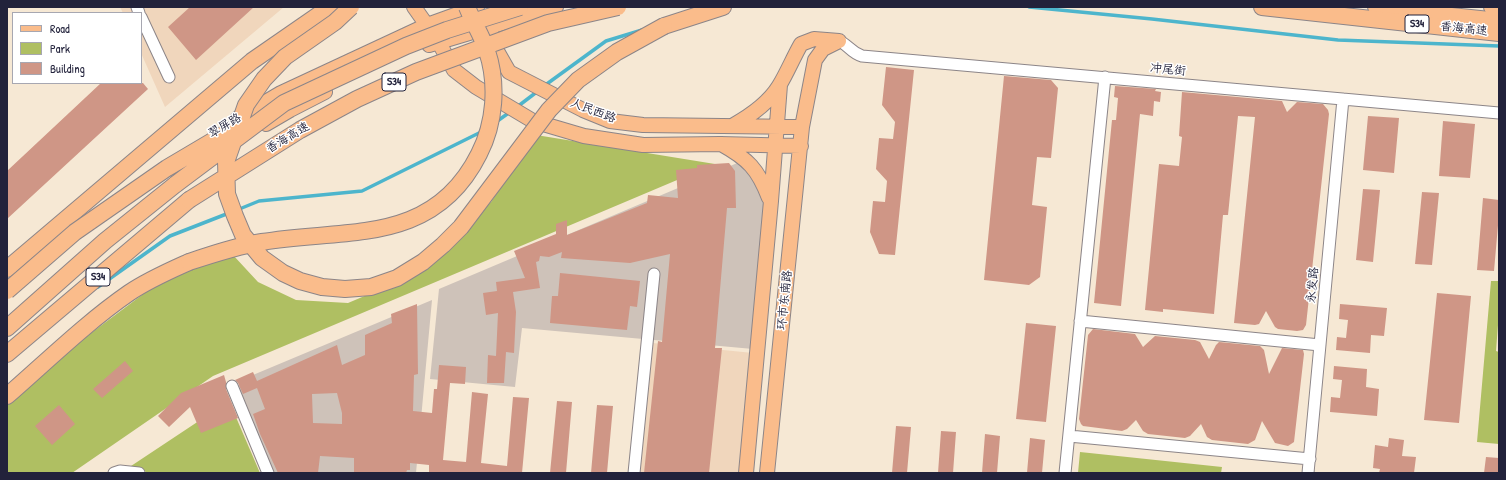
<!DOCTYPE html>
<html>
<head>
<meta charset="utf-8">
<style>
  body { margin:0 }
  #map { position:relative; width:1506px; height:480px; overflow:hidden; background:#f6e8d4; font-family:"Patrick Hand",sans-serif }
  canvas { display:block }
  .frame { position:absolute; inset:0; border:8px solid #22223b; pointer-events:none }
  .legend { position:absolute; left:12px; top:12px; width:130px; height:72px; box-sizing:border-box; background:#fff; border:1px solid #a7a7b1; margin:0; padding:5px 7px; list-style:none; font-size:12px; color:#22223b }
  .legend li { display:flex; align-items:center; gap:8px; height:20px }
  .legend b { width:20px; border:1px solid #a7a7b1 }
</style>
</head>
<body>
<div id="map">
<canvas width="1506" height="480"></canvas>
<div class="frame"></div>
<ul class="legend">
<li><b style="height:5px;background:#fabc8b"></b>Road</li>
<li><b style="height:11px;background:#afbf62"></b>Park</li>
<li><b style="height:11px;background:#cf9686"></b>Building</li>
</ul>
</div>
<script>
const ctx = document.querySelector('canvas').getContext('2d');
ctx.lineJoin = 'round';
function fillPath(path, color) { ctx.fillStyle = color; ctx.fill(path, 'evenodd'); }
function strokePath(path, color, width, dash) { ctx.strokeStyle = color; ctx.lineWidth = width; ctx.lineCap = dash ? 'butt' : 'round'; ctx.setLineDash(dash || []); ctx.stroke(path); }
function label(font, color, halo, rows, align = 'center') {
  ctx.font = font + ' "Patrick Hand","LXGW WenKai TC",sans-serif'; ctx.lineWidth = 3; ctx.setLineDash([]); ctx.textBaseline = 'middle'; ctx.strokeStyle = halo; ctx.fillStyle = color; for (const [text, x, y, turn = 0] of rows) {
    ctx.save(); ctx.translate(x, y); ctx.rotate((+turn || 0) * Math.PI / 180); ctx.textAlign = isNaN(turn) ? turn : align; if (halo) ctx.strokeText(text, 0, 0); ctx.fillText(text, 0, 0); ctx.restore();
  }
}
const built = new Path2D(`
  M120 7H284L165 107 141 53V13H123Z
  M653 343 753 353 740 473H640Z`);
const industrial = new Path2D(`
  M742 161 769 193 753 349 522 328 515 387 430 379 439 289Z
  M432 300 416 473H274L239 387 241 380Z`);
const green = new Path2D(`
  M536 135 715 164 213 376 72 473H7V396L178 268 233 255 258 282 296 300 348 303 412 276 491 202Z
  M1491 281H1499V312L1496 351 1499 352V444L1477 442Z
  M229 401 260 473H147L141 468 125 470Z
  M1080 452 1222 467 1221 473H1078Z`);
const stream = new Path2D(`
  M1029 7 1152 19 1338 40 1499 46
  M544 86 606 41 642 30
  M517 107 538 91
  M496 122 510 112
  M237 210 259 201 362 191 483 131
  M98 287 170 236 229 213`);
const building = new Path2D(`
  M190 7H254L196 60 168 27Z
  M886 67 914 70 895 255 879 254 870 232 873 201 885 202 887 181 876 169 879 138 893 139 895 122 882 105Z
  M1004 76 1051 80 1058 88 1051 158 1037 157 1032 205 1047 207 1040 277 1029 285 984 280Z
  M101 83H143L148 89 7 219V171Z
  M1115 86 1156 89 1155 91 1161 92 1160 102 1154 101 1153 116 1140 114 1121 306 1094 303 1112 120H1116L1118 98 1114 97Z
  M1182 92 1282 101 1287 112 1297 102 1323 104 1328 110 1329 114 1306 325 1303 330 1297 331 1278 329 1275 327 1266 311 1259 324 1255 325 1234 323 1255 117 1238 116 1228 215H1223L1214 314 1163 309V312L1145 310 1159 164 1179 166 1182 137 1179 136Z
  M1368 116 1399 118 1394 173 1363 170Z
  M1443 121 1475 124 1470 178 1439 176Z
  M729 163 735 171 736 208H727L715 348H722L709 473H644L658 341 662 342 670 254 630 263 561 258 562 252 549 257 540 256 539 261 536 262 540 288 513 292 516 312 514 353 506 352 504 383H487L488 355 496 356 498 313 486 315 483 293 497 291 496 282 525 278 514 251 556 234V224L567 220V235L647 203 648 195 678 198 676 170 697 168V165Z
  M1363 189 1380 190 1373 262 1356 260Z
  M1422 192 1439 193 1432 265 1415 264Z
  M1483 198 1499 200V214L1494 271 1477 270Z
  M560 273 640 281 637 307 630 306 627 330 550 323 552 296H558Z
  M1437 293 1471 296 1459 423 1424 420Z
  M417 304 418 374 414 375 413 411 432 413 434 389H437L439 365 466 367 465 384 450 383 443 460 466 462 472 392 488 394 481 463 507 466 513 397 529 398 522 473H429V465L410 463V470H407L406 473H354V458L320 456 318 473H278L260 434 253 414 265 409 257 388 243 394 238 383 235 380 253 372 257 381 337 345 342 365 365 355V335L392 323 391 314ZM337 393 342 413V424L313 423 312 394Z
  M1340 304 1387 308 1384 336 1371 335 1370 353 1336 350 1337 337 1346 338 1348 320 1339 319Z
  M1026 323 1056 326 1046 422 1016 419Z
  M1093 329 1135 334 1143 347 1155 336 1195 340 1200 342 1209 359 1216 345 1219 342 1260 346 1264 350 1269 374 1282 348 1303 350 1304 354 1294 442 1288 446 1275 443 1262 421 1255 440 1248 444 1212 440 1207 437 1201 424 1190 436 1185 438 1148 434 1143 431 1136 420 1127 429 1122 431 1083 426 1081 424 1079 419 1088 335Z
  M125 361 133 371 102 398 93 389Z
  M1334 366 1367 369 1366 387 1379 389 1377 416 1330 412 1331 397 1340 398 1342 380 1333 379Z
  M224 375 226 382V389L238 418 201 433 190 407 169 427 158 416 181 393Z
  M557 401 572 402 566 473H550Z
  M59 405 75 424 52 445 35 426Z
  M597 405 613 406 607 473H591Z
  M896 426 911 427 907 473H892Z
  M941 431 956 432 953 473H938Z
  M985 434 1000 436 997 473H982Z
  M1030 438 1045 440 1042 473H1027Z
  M1389 438 1404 440 1402 456 1416 457 1414 473H1379L1380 469 1373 468 1375 445 1388 447Z
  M1486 457 1499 458V473H1484Z`);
const minor = new Path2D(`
  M137 7 139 13
  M141 17 169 77
  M839 41C849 45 850 52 862 56L1499 113
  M1080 321 1320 345
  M232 386 268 473
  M1069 436 1310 459
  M114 473 120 471 139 473
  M634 473 654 274
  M1065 473 1105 77
  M1308 473 1343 99`);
const major = new Path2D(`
  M414 7 438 41 454 70 476 87 533 121 584 136 643 145 720 144 801 146
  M1375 7 1499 20
  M491 33 497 51 509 72 583 110 610 121 643 125 802 127
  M429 45 556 7
  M237 119 281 93 427 25 477 7
  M266 124 290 110 325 92
  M732 126C750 116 768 104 779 86 787 73 793 58 801 44L814 39 839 41
  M721 144C748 159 758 169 769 198
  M746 473 771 201 780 85
  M767 473 802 127 815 60 823 49 839 41`);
const highway = new Path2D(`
  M1262 7 1499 33
  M1492 7 1499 8
  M664 26 723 7
  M7 269 252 61 330 7
  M7 328 105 241 176 184
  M7 354 189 200
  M7 396C46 362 87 322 129 293 148 280 169 271 189 262`);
const highwayBridge = new Path2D(`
  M351 7 335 22 285 57 264 79 246 105 226 162 227 194 235 216 243 235 262 258 283 273 300 281 322 287 345 289 371 287 397 278 423 262 443 245 461 227 549 110 578 80 617 52 664 26
  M176 184 284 103 406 46 447 30 520 7
  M189 200 300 130 357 99 416 72 548 23 618 7
  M189 262C213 254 237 246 262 242 347 228 433 246 479 154 495 123 498 84 487 51 482 36 473 22 467 7
  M7 291 75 232 167 168 243 123`);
const shields = [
  [1417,24,24],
  [394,82,24],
  [98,277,24]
];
const shieldNames = [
  ["S34",1417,24],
  ["S34",394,82],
  ["S34",98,277]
];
const streetNames = [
  ["香海高速",1464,29,6],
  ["冲尾街",1168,70,5],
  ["人民西路",593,111,21],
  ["翠屏路",225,126,-31],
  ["香海高速",288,138,-31],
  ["永发路",1313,285,-85],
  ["环市东南路",785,300,-84]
];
fillPath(built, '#f0d6bc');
fillPath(industrial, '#cec2b9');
fillPath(green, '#afbf62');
strokePath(stream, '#4db5cc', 3.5);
fillPath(building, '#cf9686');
strokePath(minor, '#8c8588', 13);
strokePath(major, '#8c8588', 16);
strokePath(highway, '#8c8588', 18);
strokePath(minor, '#fff', 11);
strokePath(major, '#fabc8b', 14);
strokePath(highway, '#fabc8b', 16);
strokePath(highwayBridge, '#8c8588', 18, []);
strokePath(highwayBridge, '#fabc8b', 16);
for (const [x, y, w] of shields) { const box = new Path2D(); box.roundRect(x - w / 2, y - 9, w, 18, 3); ctx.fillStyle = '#fff'; ctx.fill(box); strokePath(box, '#22223b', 1); }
label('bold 11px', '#22223b', null, shieldNames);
label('12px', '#22223b', '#fff', streetNames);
</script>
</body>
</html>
